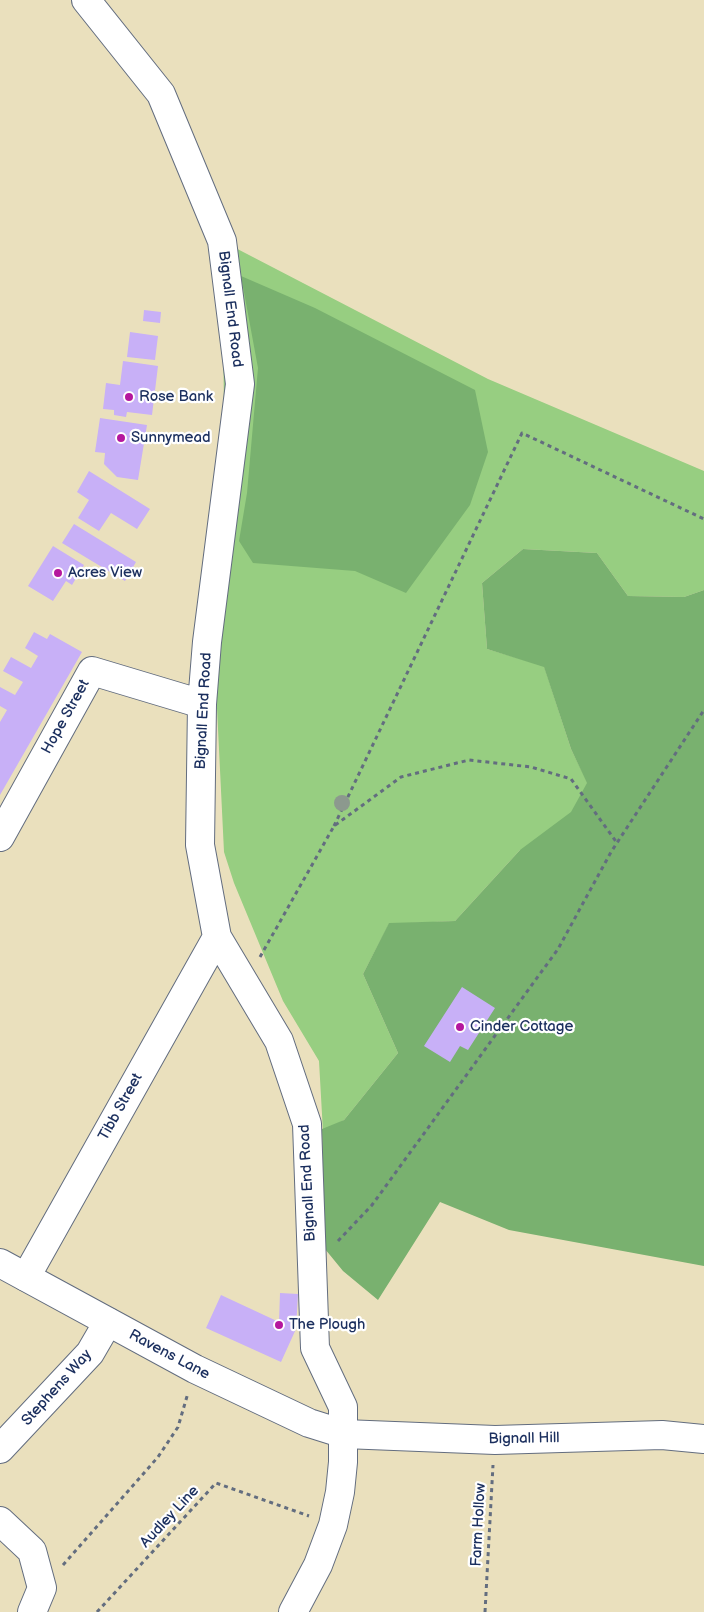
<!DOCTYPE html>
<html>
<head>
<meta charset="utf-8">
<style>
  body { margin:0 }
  canvas { display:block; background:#eae0bd }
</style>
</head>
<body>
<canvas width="704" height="1612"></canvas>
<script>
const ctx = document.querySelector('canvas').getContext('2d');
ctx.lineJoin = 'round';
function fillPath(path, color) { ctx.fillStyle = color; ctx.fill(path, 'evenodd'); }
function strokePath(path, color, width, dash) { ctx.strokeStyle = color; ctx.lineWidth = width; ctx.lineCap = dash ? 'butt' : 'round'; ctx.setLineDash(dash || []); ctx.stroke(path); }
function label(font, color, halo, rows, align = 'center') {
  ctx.font = font + ' "Balsamiq Sans",sans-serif'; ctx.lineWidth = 4.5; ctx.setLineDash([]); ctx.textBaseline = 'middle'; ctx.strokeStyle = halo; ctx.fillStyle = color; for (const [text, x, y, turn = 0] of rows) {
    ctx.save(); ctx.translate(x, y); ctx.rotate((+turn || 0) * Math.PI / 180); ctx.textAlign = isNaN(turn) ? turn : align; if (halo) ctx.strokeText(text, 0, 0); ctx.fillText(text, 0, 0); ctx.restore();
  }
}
const green = new Path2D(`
  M222 241 488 379 704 471V590L684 597 628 596 597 553 523 549 482 583 487 649 544 666 571 749 617 843 520 850 455 921 389 924 363 974 398 1053 344 1120 323 1132 319 1061 283 1001 234 883 224 852 215 667 225 497Z`);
const forest = new Path2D(`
  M241 276 315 308 475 390 488 452 470 505 406 593 355 571 253 563 239 541 247 493 258 368Z
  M523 549 597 553 628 596 684 597 704 590V1266L509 1230 440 1202 378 1300 343 1271 325 1249 322 1129 344 1120 398 1053 363 974 389 923 455 921 520 850 571 812 587 783 571 749 544 667 487 649 482 583Z`);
const building = new Path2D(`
  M144 310 161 312 160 323 143 321Z
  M130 332 158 336 155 360 127 357Z
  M123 361 158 366 152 415 127 412 126 417 114 415V410L103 409 106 383 120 385Z
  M100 418 147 425 138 480 117 477 104 464 105 453 95 452Z
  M89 471 150 509 137 529 111 513 99 531 78 518 89 500 77 492Z
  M74 524 136 562 125 581 62 543Z
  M53 546 84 565 72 585 66 581 53 601 28 586Z
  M34 632 47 639 50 634 82 652 0 795V722L7 710 0 706V687L15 695 23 682 3 671 11 657 31 668 38 656 25 648Z
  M462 987 495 1008 468 1050 460 1046 450 1062 424 1046Z
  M280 1293 298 1294 296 1329 281 1362 206 1328 221 1295 279 1322Z`);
const path = new Path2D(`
  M334 826 522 433 704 519
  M260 957 334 826 401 777 469 760 531 767 571 779 617 843
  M338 1241 372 1205 558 949 611 852 704 710
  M63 1565 158 1457 178 1427 188 1393
  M97 1612 216 1483 309 1516
  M485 1612 493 1465`);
const minor = new Path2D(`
  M86 0 161 94 222 241 240 384 207 642 202 704 200 845 217 937 279 1041 307 1124 315 1348 343 1407V1462L340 1492 333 1525 318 1565 293 1612
  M0 837 92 671 202 704
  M26 1277 217 937
  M0 1449 90 1353 108 1322
  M0 1521 32 1551 42 1588 32 1612`);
const major = new Path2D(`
  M0 1263 195 1369 309 1423 344 1434 495 1440 662 1435 704 1439`);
const trees = [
  [342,803]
];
const markers = [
  [129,397,5,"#b5179e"],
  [121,438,5,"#b5179e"],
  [58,573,5,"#b5179e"],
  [460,1027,5,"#b5179e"],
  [279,1325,5,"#b5179e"]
];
const streetNames = [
  ["Bignall End Road",230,309,83],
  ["Bignall End Road",204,711,-87],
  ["Hope Street",66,717,-61],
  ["Tibb Street",121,1107,-61],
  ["Bignall End Road",308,1183,-93],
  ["Ravens Lane",169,1355,28],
  ["Stephens Way",57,1388,-48],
  ["Bignall Hill",524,1439,-1],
  ["Audley Line",170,1517,-47],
  ["Farm Hollow",479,1525,-87]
];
const poiNames = [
  ["Rose Bank",139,397],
  ["Sunnymead",131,438],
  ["Acres View",68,573],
  ["Cinder Cottage",470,1027],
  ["The Plough",289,1325]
];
fillPath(green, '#97ce81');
fillPath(forest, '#79b16f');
fillPath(building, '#c8b0f7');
strokePath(minor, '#636d7f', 30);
strokePath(major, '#636d7f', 30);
strokePath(path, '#636d7f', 3, [4, 4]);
strokePath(minor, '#fff', 28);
strokePath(major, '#fff', 28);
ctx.fillStyle = '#8c998e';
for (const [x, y] of trees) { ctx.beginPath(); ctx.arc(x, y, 8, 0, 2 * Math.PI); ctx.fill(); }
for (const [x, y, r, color] of markers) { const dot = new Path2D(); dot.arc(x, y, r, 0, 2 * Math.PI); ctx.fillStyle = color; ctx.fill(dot); strokePath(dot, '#fff', 2); }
label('15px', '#1b2f5e', '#fff', streetNames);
label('15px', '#1b2f5e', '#fff', poiNames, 'left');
</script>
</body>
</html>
